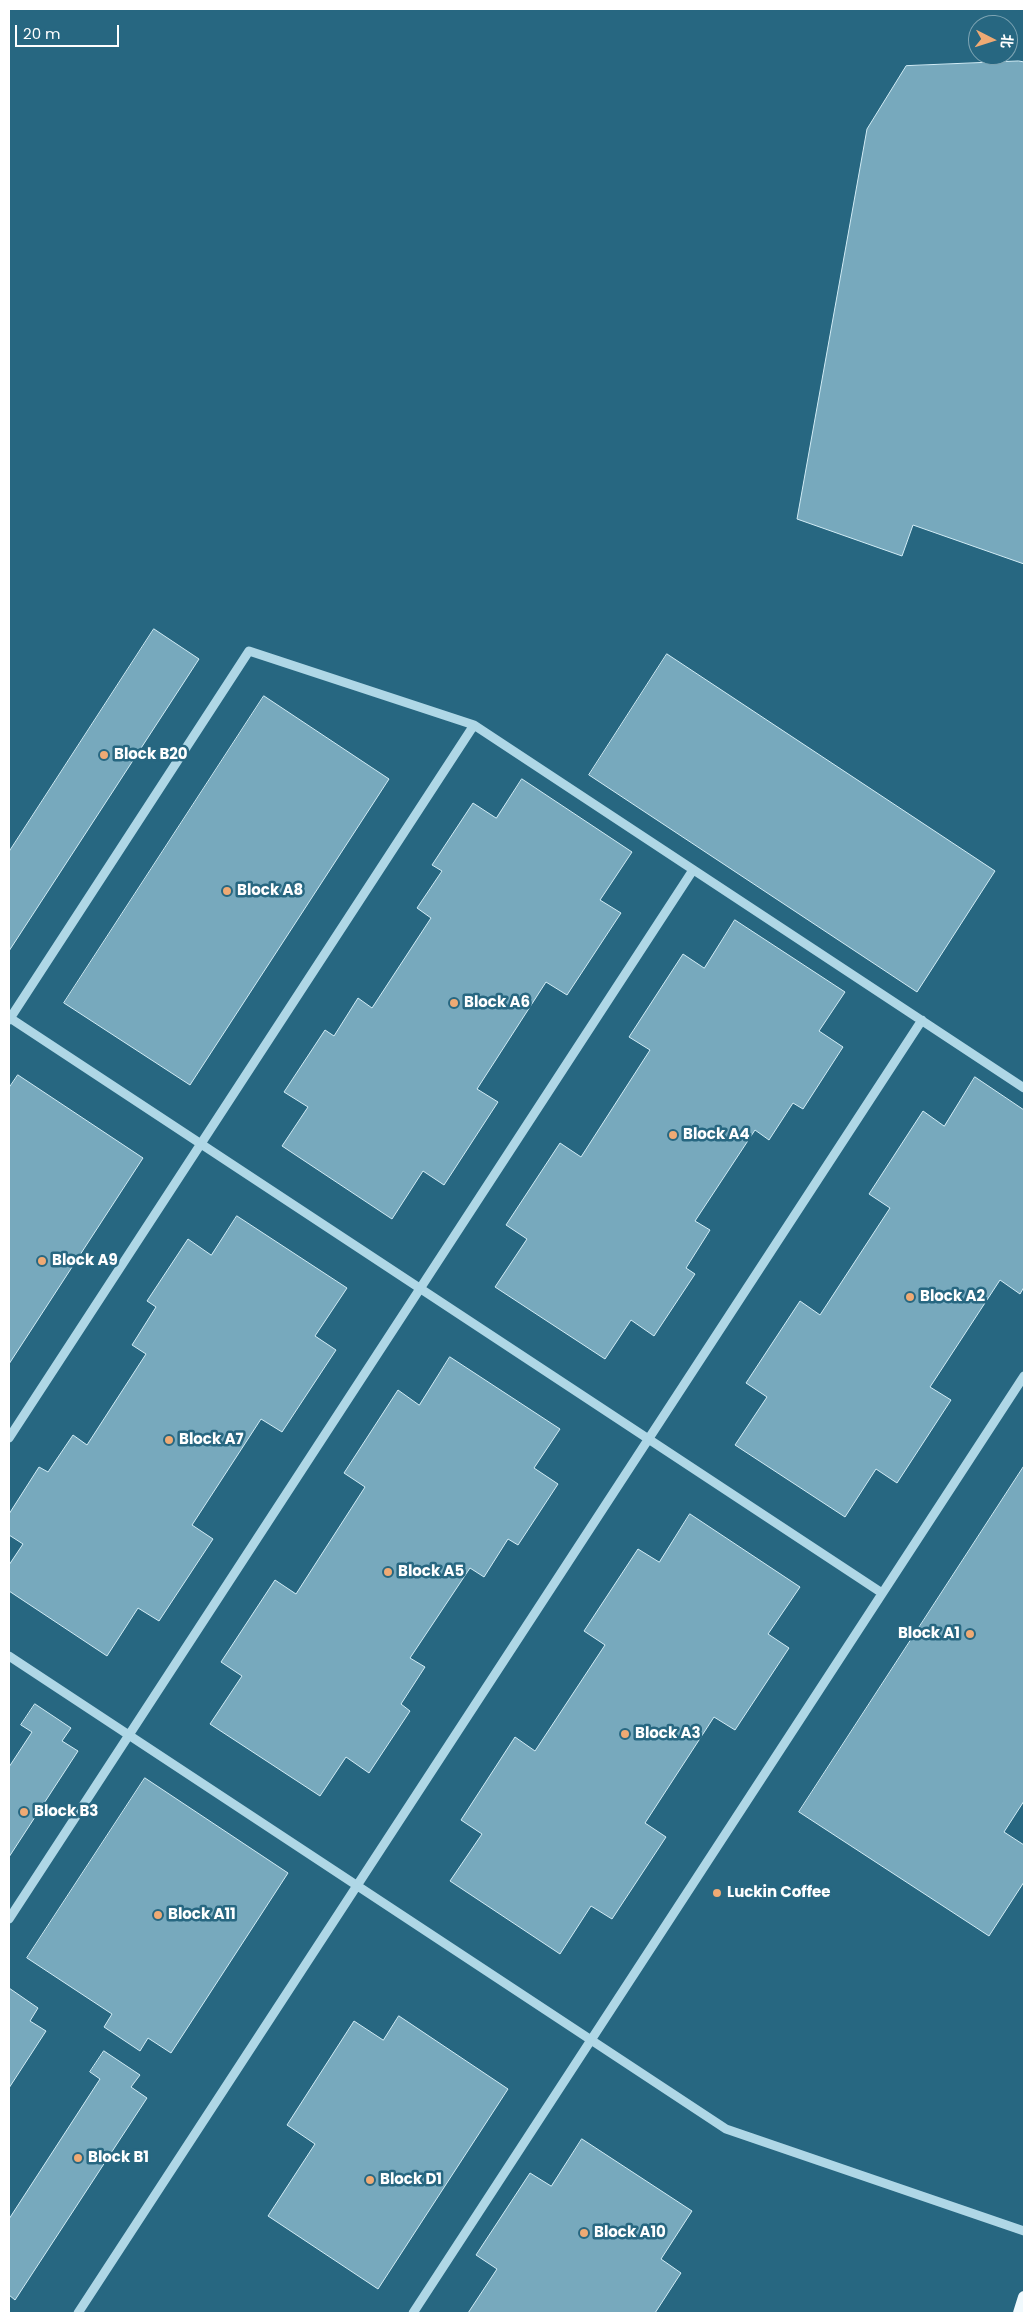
<!DOCTYPE html>
<html>
<head>
<meta charset="utf-8">
<style>
  body { margin:0 }
  #map { position:relative; width:1033px; height:2322px; overflow:hidden; background:#276781; font-family:Poppins,"Noto Sans SC",sans-serif }
  canvas { display:block }
  .frame { position:absolute; inset:0; border:10px solid #fff; pointer-events:none }
  .north { position:absolute; left:968px; top:15px; width:50px; height:50px; box-sizing:border-box; background:#276781; border:1px solid #7da4b3; border-radius:50%; rotate:95deg; font-size:14px; font-weight:700; line-height:20px; text-align:center; color:#fff }
  .north::after { content:''; display:block; margin:auto; width:18px; height:22px; background:#efaa74; clip-path:polygon(50% 0,100% 100%,50% 72%,0 100%) }
  .scale { position:absolute; left:15px; top:25px; width:104px; height:22px; box-sizing:border-box; border:2px solid #fff; border-top:0; padding-left:6px; font-size:15px; line-height:18px; white-space:nowrap; color:#fff; -webkit-text-stroke:4px #276781; paint-order:stroke }
</style>
</head>
<body>
<div id="map">
<canvas width="1033" height="2322"></canvas>
<div class="frame"></div>
<div class="north">北</div>
<div class="scale">20 m</div>
</div>
<script>
const ctx = document.querySelector('canvas').getContext('2d');
ctx.lineJoin = 'round';
function fillPath(path, color) { ctx.fillStyle = color; ctx.fill(path, 'evenodd'); }
function strokePath(path, color, width, dash) { ctx.strokeStyle = color; ctx.lineWidth = width; ctx.lineCap = dash ? 'butt' : 'round'; ctx.setLineDash(dash || []); ctx.stroke(path); }
function label(font, color, halo, rows, align = 'center') {
  ctx.font = font + ' Poppins,sans-serif'; ctx.lineWidth = 5; ctx.setLineDash([]); ctx.textBaseline = 'middle'; ctx.strokeStyle = halo; ctx.fillStyle = color; for (const [text, x, y, turn = 0] of rows) {
    ctx.save(); ctx.translate(x, y); ctx.rotate((+turn || 0) * Math.PI / 180); ctx.textAlign = isNaN(turn) ? turn : align; if (halo) ctx.strokeText(text, 0, 0); ctx.fillText(text, 0, 0); ctx.restore();
  }
}
const building = new Path2D(`
  M1019 61 1024 62V564L913 525 902 556 797 519 867 129 906 66Z
  M154 629 199 659 9 951V852Z
  M667 654 995 871 917 992 589 775Z
  M264 696 389 779 190 1085 64 1003Z
  M522 779 632 852 600 900 621 913 567 995 546 982 477 1089 498 1102 444 1185 423 1171 392 1219 282 1146 308 1107 284 1092 325 1030 334 1036 358 998 372 1008 431 918 417 908 442 871 432 865 473 803 496 818Z
  M735 920 845 992 819 1031 843 1047 803 1109 793 1103 769 1140 755 1130 695 1221 710 1230 686 1268 695 1274 654 1336 631 1320 605 1359 495 1287 527 1239 506 1225 560 1143 581 1157 650 1050 629 1037 683 954 704 968Z
  M18 1075 143 1158 9 1364V1088Z
  M975 1077 1024 1110V1287L1020 1294 1000 1280 930 1387 951 1400 897 1483 876 1469 845 1517 735 1445 767 1397 746 1383 800 1301 820 1315 890 1208 869 1194 923 1111 944 1126Z
  M237 1216 347 1288 315 1336 336 1350 282 1432 261 1419 192 1525 213 1539 159 1621 138 1608 107 1656 9 1591V1565L23 1544 9 1535V1514L39 1467 48 1472 73 1435 87 1445 146 1354 132 1345 156 1307 147 1301 188 1239 211 1255Z
  M450 1357 560 1429 534 1468 558 1484 518 1545 508 1539 484 1577 470 1568 410 1658 425 1667 401 1704 410 1711 369 1773 346 1757 320 1796 210 1724 242 1676 221 1662 275 1580 296 1594 365 1487 344 1473 398 1390 419 1405Z
  M1024 1466V1801L1004 1832 1024 1845V1882L989 1936 799 1812Z
  M690 1514 800 1587 768 1634 789 1648 735 1730 714 1717 645 1823 666 1837 612 1919 591 1906 560 1954 450 1881 482 1834 461 1820 515 1737 535 1751 605 1645 584 1631 638 1549 659 1562Z
  M35 1704 71 1728 62 1741 78 1751 9 1857V1767L32 1732 21 1725Z
  M145 1778 288 1873 171 2053 148 2038 140 2051 104 2027 112 2014 27 1958Z
  M9 1988 38 2008 30 2021 46 2031 9 2088Z
  M399 2016 508 2089 378 2289 268 2216 315 2144 287 2125 354 2021 383 2040Z
  M104 2051 140 2075 131 2087 147 2098 15 2300 9 2295V2219L100 2079 90 2072Z
  M582 2139 692 2211 661 2259 681 2273 655 2313H468L497 2269 476 2255 530 2173 551 2186Z`);
const minor = new Path2D(`
  M10 1018 882 1593
  M9 1020 249 651 474 725 1024 1088
  M9 1438 474 725
  M9 1656 726 2129 1024 2231
  M9 1919 693 870
  M78 2313 922 1020
  M413 2313 1024 1376`);
const major = new Path2D(`
  M1019 2313 1024 2297`);
const markers = [
  [104,755,5,"#efaa74"],
  [227,891,5,"#efaa74"],
  [454,1003,5,"#efaa74"],
  [673,1135,5,"#efaa74"],
  [42,1261,5,"#efaa74"],
  [910,1297,5,"#efaa74"],
  [169,1440,5,"#efaa74"],
  [388,1572,5,"#efaa74"],
  [970,1634,5,"#efaa74"],
  [625,1734,5,"#efaa74"],
  [24,1812,5,"#efaa74"],
  [717,1893,5,"#efaa74"],
  [158,1915,5,"#efaa74"],
  [78,2158,5,"#efaa74"],
  [370,2180,5,"#efaa74"],
  [584,2233,5,"#efaa74"]
];
const poiNames = [
  ["Block B20",114,755],
  ["Block A8",237,891],
  ["Block A6",464,1003],
  ["Block A4",683,1135],
  ["Block A9",52,1261],
  ["Block A2",920,1297],
  ["Block A7",179,1440],
  ["Block A5",398,1572],
  ["Block A1",960,1634,"right"],
  ["Block A3",635,1734],
  ["Block B3",34,1812],
  ["Luckin Coffee",727,1893],
  ["Block A11",168,1915],
  ["Block B1",88,2158],
  ["Block D1",380,2180],
  ["Block A10",594,2233]
];
fillPath(building, '#77a9bd');
strokePath(building, '#d2ecf5', 1);
strokePath(minor, '#afd7e6', 9);
strokePath(major, '#f0f9fd', 12);
for (const [x, y, r, color] of markers) { const dot = new Path2D(); dot.arc(x, y, r, 0, 2 * Math.PI); ctx.fillStyle = color; ctx.fill(dot); strokePath(dot, '#276781', 2); }
label('bold 15px', '#fff', '#276781', poiNames, 'left');
</script>
</body>
</html>
